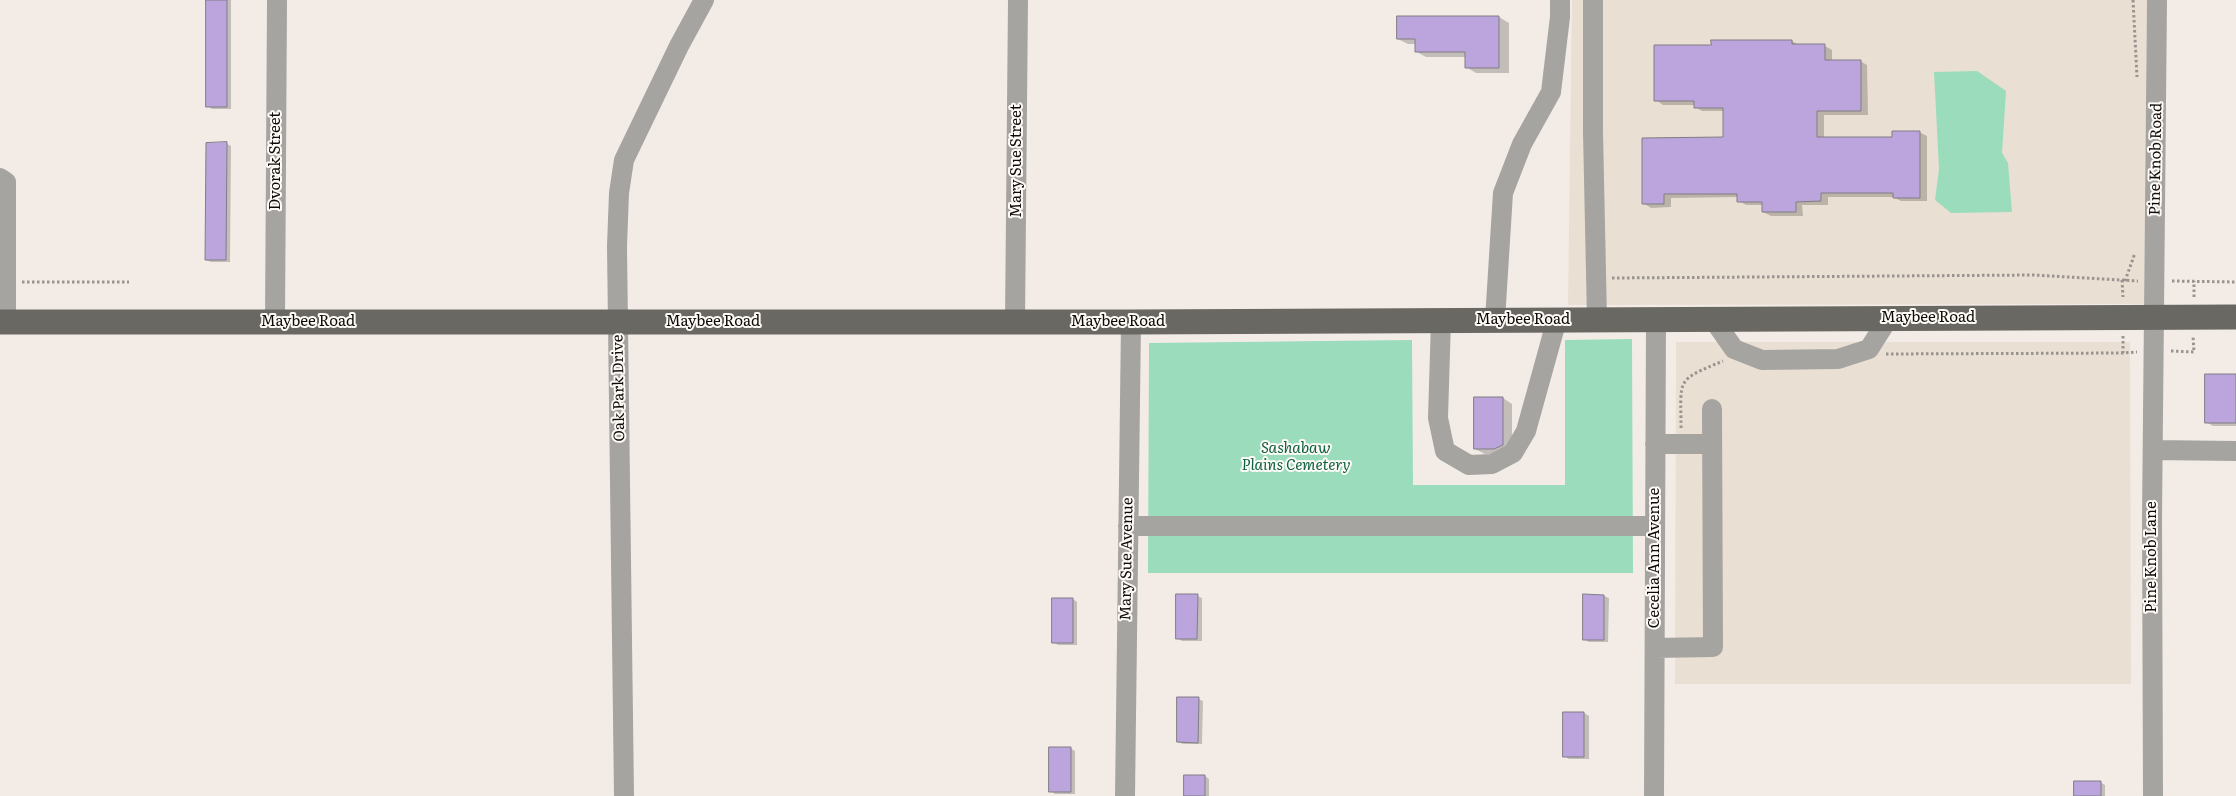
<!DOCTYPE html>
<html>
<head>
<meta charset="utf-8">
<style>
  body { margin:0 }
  canvas { display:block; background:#f3ece6 }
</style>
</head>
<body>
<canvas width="2236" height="796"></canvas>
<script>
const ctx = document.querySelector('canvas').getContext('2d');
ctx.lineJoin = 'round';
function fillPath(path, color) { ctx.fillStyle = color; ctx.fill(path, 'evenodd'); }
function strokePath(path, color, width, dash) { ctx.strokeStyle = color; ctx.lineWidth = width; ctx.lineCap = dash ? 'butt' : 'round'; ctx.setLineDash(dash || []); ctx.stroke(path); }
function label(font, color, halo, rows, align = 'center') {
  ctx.font = font + ' Literata,serif'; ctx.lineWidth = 4; ctx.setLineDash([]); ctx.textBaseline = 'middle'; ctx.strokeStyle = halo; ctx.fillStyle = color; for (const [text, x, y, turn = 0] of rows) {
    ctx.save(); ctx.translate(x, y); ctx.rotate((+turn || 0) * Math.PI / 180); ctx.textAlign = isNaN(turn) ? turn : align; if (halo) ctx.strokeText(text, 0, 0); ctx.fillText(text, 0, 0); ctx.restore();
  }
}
const built = new Path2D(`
  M1572 0H2147L2144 304 1568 305Z
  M1676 342H2130L2131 684H1675Z`);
const green = new Path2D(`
  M1977 71 2006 91 2002 153 2008 163 2012 212 1951 213 1935 200 1939 169 1934 72Z
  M1632 339 1633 573H1148L1149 343 1412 340 1413 485H1565V340Z`);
const shadow = new Path2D(`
  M208 0H231V109H212L208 106Z
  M1398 17H1499L1509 23V73H1476L1466 67V57H1426L1417 52V44H1408L1398 39Z
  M1712 41H1792L1800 46H1825L1832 50V61H1860L1867 65 1868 115H1824V139L1893 138 1919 132 1927 136V201H1901L1893 197H1828V205H1802L1803 216H1771L1763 212V205H1746L1739 201 1738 197 1671 198V207L1651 208 1643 203 1724 138V111H1702L1695 107V105H1663L1656 100 1712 46Z
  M227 144 231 146 230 262H211L206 260Z
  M2236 376V426H2213L2206 422Z
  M1503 398 1512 404V450L1505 454H1485L1475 449Z
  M1197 596 1202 598V641H1182L1177 638Z
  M1584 596H1604L1609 598 1608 642H1589L1584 639Z
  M1073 599 1077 602V645H1058L1053 642Z
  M1198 699 1203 701 1202 744H1183L1178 742Z
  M1564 713H1584L1589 716V759H1569L1564 756Z
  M1070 748 1075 751V794H1055L1051 791Z
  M1205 776 1209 779V796H1185Z
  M2100 782 2105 785V796H2075Z`);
const building = new Path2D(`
  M206 0H227V107H206Z
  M1397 16H1499V68H1465V52H1415V39H1397Z
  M1711 40H1792V44H1825V60H1861V111H1817V137H1892V131H1920V198H1893V193H1821V201L1796 202V212H1762V202H1737V194H1664V204H1642V138L1723 137V108H1694V101H1654V45H1711Z
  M227 142 226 260H205L206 143Z
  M2205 374H2236V423H2205Z
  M1474 397H1503V445L1494 449H1474Z
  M1176 594H1198L1197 639H1176Z
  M1583 594 1604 595V640H1583Z
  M1052 598H1073V643H1052Z
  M1177 697H1199L1198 743 1177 742Z
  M1563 712H1584V757H1563Z
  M1049 747H1071V792H1049Z
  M1184 775H1205V796H1184Z
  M2074 781H2101V796H2074Z`);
const path = new Path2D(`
  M2133 0 2137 77
  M1612 278 2033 275 2138 281
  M2122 280 2123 297
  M2125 281 2135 253
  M2172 281 2236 282
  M22 282H129
  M2194 297V281
  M2123 336V353L2137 352
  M2171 351 2194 352 2193 336
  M1886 354 2123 353
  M1681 428C1681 378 1675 381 1723 361`);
const minor = new Path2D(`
  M1593 0V132L1597 319
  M0 178 6 182V322
  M1713 319 1734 349 1762 360 1838 359 1869 349 1888 319
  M1441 320 1438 418 1445 451 1469 465 1492 464 1513 453 1526 431 1557 319
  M1495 320 1503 193 1522 144 1551 92 1560 17V0
  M275 322 277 0
  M1015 322 1018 0
  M1655 444H1712
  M2153 450 2236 451
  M1128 526H1655
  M1655 648 1713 647 1712 409
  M624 796 617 246 619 193 624 160 679 46 704 0
  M1125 796 1131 322
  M1654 796 1656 320
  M2153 796 2152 519 2157 0`);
const major = new Path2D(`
  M0 322H1131L2236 317`);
const streetNames = [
  ["Pine Knob Road",2156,159,-89],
  ["Dvorak Street",276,161,-90],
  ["Mary Sue Street",1017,161,-90],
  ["Maybee Road",1928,318],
  ["Maybee Road",1523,320],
  ["Maybee Road",308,322],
  ["Maybee Road",713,322],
  ["Maybee Road",1118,322],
  ["Oak Park Drive",619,388,-91],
  ["Pine Knob Lane",2152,557,-90],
  ["Cecelia Ann Avenue",1655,558,-90],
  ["Mary Sue Avenue",1127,559,-89]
];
const parkNames = [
  ["Sashabaw",1296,449],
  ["Plains Cemetery",1296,466]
];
fillPath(built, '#eadfd3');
fillPath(green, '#9bdcbc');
fillPath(shadow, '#0003');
fillPath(building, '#bba5dc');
strokePath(building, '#807d84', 1);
strokePath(path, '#99948f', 3, [2.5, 2.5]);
strokePath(minor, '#a6a4a1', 20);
strokePath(major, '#6a6862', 25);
label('15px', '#0d0b09', '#fefaf6', streetNames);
label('italic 15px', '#0e6143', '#fefaf6', parkNames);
</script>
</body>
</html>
